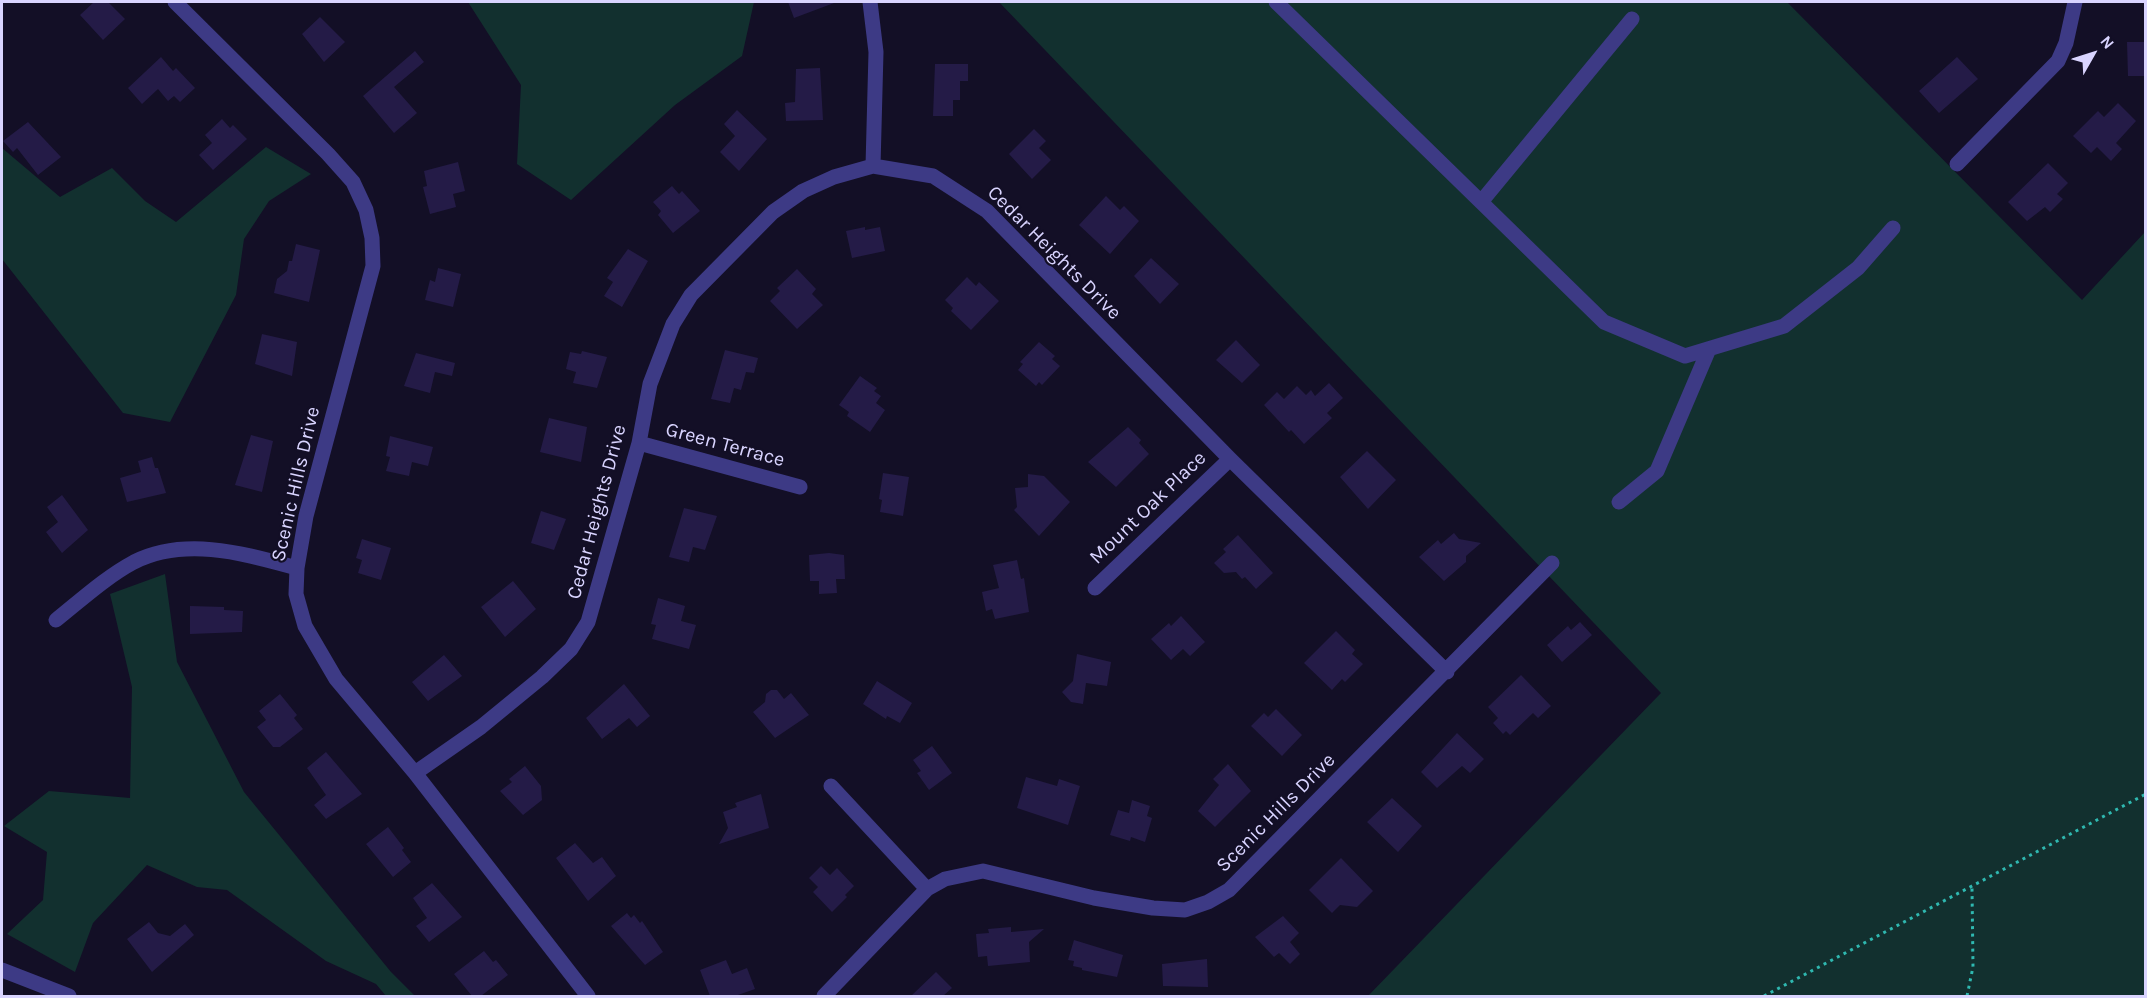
<!DOCTYPE html>
<html>
<head>
<meta charset="utf-8">
<style>
  body { margin:0 }
  #map { position:relative; width:2147px; height:998px; overflow:hidden; background:#130f26; font-family:Karla,sans-serif }
  canvas { display:block }
  .frame { position:absolute; inset:0; border:3px solid #d9d4ff; pointer-events:none }
  .north { position:absolute; left:2063px; top:24px; width:60px; height:60px; -webkit-text-stroke:4px #130f26; paint-order:stroke; rotate:51deg; font-size:16px; font-weight:700; line-height:24px; text-align:center; color:#d9d4ff }
  .north::after { content:''; display:block; margin:auto; width:21px; height:27px; background:#d9d4ff; clip-path:polygon(50% 0,100% 100%,50% 72%,0 100%) }
</style>
</head>
<body>
<div id="map">
<canvas width="2147" height="998"></canvas>
<div class="frame"></div>
<div class="north">N</div>
</div>
<script>
const ctx = document.querySelector('canvas').getContext('2d');
ctx.lineJoin = 'round';
function fillPath(path, color) { ctx.fillStyle = color; ctx.fill(path, 'evenodd'); }
function strokePath(path, color, width, dash) { ctx.strokeStyle = color; ctx.lineWidth = width; ctx.lineCap = dash ? 'butt' : 'round'; ctx.setLineDash(dash || []); ctx.stroke(path); }
function label(font, color, halo, rows, align = 'center') {
  ctx.font = font + ' Karla,sans-serif'; ctx.lineWidth = 4.5; ctx.setLineDash([]); ctx.textBaseline = 'middle'; ctx.strokeStyle = halo; ctx.fillStyle = color; for (const [text, x, y, turn = 0] of rows) {
    ctx.save(); ctx.translate(x, y); ctx.rotate((+turn || 0) * Math.PI / 180); ctx.textAlign = isNaN(turn) ? turn : align; if (halo) ctx.strokeText(text, 0, 0); ctx.fillText(text, 0, 0); ctx.restore();
  }
}
const green = new Path2D(`
  M468 2H754L742 56 675 105 571 200 517 164 521 85Z
  M999 2H1787L2082 300 2145 232V996H1368L1661 693Z
  M266 147 311 174 269 201 244 239 236 295 170 422 123 413 2 259V148L60 197 112 168 145 201 176 222Z
  M165 574 177 662 244 792 391 972 415 996H386L376 984 326 961 227 890 197 887 147 865 93 923 75 972 7 934 43 900 47 852 4 826 49 791 130 798 132 687 110 594Z`);
const building = new Path2D(`
  M94 2H108L125 19 103 40 80 15Z
  M788 2H834V3L794 18Z
  M320 17 345 42 324 62 302 34Z
  M2127 42H2145V76H2128Z
  M415 51 424 62 394 87 417 113 394 133 363 96Z
  M161 57 173 71 176 68 195 88 180 102 174 96 168 101 158 89 142 104 128 88Z
  M1957 57 1978 79 1939 113 1919 91Z
  M935 64H968V81H960V100H953V116H933Z
  M820 68 823 120 786 121 785 103 795 102 796 69Z
  M2118 103 2136 121 2116 143 2122 149 2111 161 2097 147 2091 153 2073 136 2098 111 2104 117Z
  M737 110 767 139 739 171 720 152 735 136 724 124Z
  M222 119 230 128 233 125 247 139 213 170 199 155 212 143 205 135Z
  M28 122 61 157 38 175 17 148 13 152 3 141Z
  M1034 129 1046 141 1039 148 1051 160 1032 179 1009 154Z
  M458 162 465 191 453 194 456 207 430 214 423 187 427 186 424 171Z
  M2048 163 2068 183 2057 194 2063 199 2050 212 2045 207 2027 221 2008 202Z
  M672 186 679 194 682 191 700 211 673 233 658 215 661 211 653 202Z
  M1106 196 1120 210 1124 206 1139 221 1110 254 1079 225Z
  M865 227V230L880 227 885 251 852 258 846 231Z
  M296 244 320 250 309 302 274 293 277 279 287 271 289 261H292Z
  M628 249 648 261 622 307 604 296 613 282 607 278Z
  M1151 258 1179 284 1160 304 1134 276Z
  M438 268 461 274 453 307 425 300 430 280 435 282Z
  M797 269 816 289 812 294 823 305 797 329 770 301 780 291 777 288Z
  M967 277 976 286 979 282 999 301 971 330 951 311 953 308 945 300Z
  M262 334 297 342 292 376 255 364Z
  M1236 340 1260 365 1242 383 1216 360Z
  M1039 342 1055 356 1052 359 1060 366 1042 385 1039 382 1036 386 1018 370 1023 364 1020 362Z
  M725 350 758 358 754 373 746 372 741 390 734 388 730 403 711 399Z
  M582 351 607 357 597 388 573 383 576 372 566 369 570 352 581 354Z
  M416 353 455 363 452 376 435 372 430 393 404 386Z
  M860 376 877 388 874 391 881 396 876 403 885 410 870 432 847 416 849 412 839 405Z
  M1329 383 1343 398 1327 413 1332 418 1304 444 1291 430 1289 432 1264 405 1277 392 1284 399 1297 386 1306 395 1311 390 1315 396Z
  M549 418 587 427 581 462 540 452Z
  M1128 427 1141 440 1139 443 1149 454 1116 487 1088 462Z
  M251 435 273 441 262 492 235 485Z
  M390 436 433 447 428 466 412 462 409 476 386 471 390 457 386 456Z
  M1367 451 1396 480 1368 509 1340 477Z
  M152 457 155 468H158L166 493 127 502 120 478 141 472 138 461Z
  M883 473 909 477 903 516 880 512 882 500 879 499Z
  M1028 474 1044 476 1070 502 1039 536 1014 510 1017 507 1015 488 1028 487Z
  M62 495 88 530 62 553 46 532 58 522 47 507Z
  M684 508 717 516 705 550 693 547 689 562 669 557Z
  M541 511 566 519 554 550 531 543Z
  M1454 533 1459 539 1481 543 1466 556V562L1444 581 1419 557 1438 540 1441 544Z
  M1238 535 1273 573 1256 589 1245 577 1242 579 1236 572 1224 573 1214 563 1226 552 1223 549Z
  M362 539 391 548 381 580 358 573 362 560 356 558Z
  M829 553 844 555 845 579H836L837 593 819 594V581H810L809 555Z
  M1017 560 1021 579 1024 578 1029 612 995 619 992 609 986 611 982 592 999 588 993 565Z
  M513 581 536 609 505 637 481 607Z
  M658 598 685 606 681 621 696 625 689 649 652 639 656 625 651 624Z
  M190 606 224 607V610L243 611 242 632 190 634Z
  M1181 616 1205 642 1190 656 1183 649 1171 660 1151 639 1169 623 1171 626Z
  M1580 622 1592 635 1562 662 1547 645 1568 626 1571 630Z
  M1336 631 1355 650 1352 654 1363 664 1345 682 1342 679 1332 690 1304 663Z
  M1077 654 1111 662 1107 686 1086 683 1083 704 1071 702 1062 692 1073 681Z
  M444 655 462 676 428 701 412 682Z
  M1521 675 1551 706 1538 718 1533 713 1510 735 1506 731 1503 734 1493 723 1498 718 1488 707Z
  M877 681 912 703 900 723 887 716 886 719 863 704Z
  M624 684 650 716 637 727 629 718 602 739 586 718Z
  M771 690H777L784 699 791 693 809 715 775 738 753 712 765 702 766 694Z
  M280 694 297 715 294 718 303 729 280 747H273L257 727 266 720 259 711Z
  M1276 709 1302 735 1282 756 1251 726 1264 713 1268 717Z
  M1457 733 1484 759 1470 773 1462 766 1437 788 1421 772Z
  M932 746 952 773 929 790 917 773 921 771 913 760Z
  M326 752 362 794 326 819 314 805 326 795 307 768Z
  M1228 764 1251 791 1215 827 1198 811 1219 785 1213 779Z
  M525 766 541 786 542 800 523 815 500 791 512 782 509 779Z
  M1026 777 1057 786 1059 779 1080 786 1068 825 1017 808Z
  M761 794 769 828 719 844 728 828 723 812 737 807 735 803Z
  M1392 798 1422 826 1398 852 1367 822Z
  M1132 800 1150 806 1147 816 1152 818 1145 842 1131 837 1130 841 1110 835 1118 810 1129 813Z
  M388 827 404 848 402 850 411 862 393 877 366 844Z
  M575 843 593 863 602 857 616 876 588 901 556 858Z
  M1341 858 1373 891 1357 907 1340 905 1332 913 1309 890Z
  M821 866 830 875 837 868 854 886 845 895 847 897 832 912 813 892 818 887 809 878Z
  M432 883 462 917 429 942 416 926 427 918 413 898Z
  M627 913 631 918 634 915 640 923 642 921 663 952 645 965 611 926Z
  M1283 916 1299 933 1290 942 1300 954 1290 964 1279 953 1274 957 1255 937Z
  M149 922 158 933 170 936 185 924 194 935 152 972 127 939Z
  M1011 927V932L1044 929 1029 942 1030 962 988 966 987 956 978 957 976 934 989 933 988 929Z
  M1074 940 1123 955 1117 977 1082 970V968L1073 966 1074 961 1068 960Z
  M484 951 493 962 496 960 508 975 481 996H472L454 974Z
  M1207 959 1208 987 1163 986 1162 964Z
  M726 960 732 974 747 968 755 989 735 996H710L700 970Z
  M936 972 952 988 943 996H911Z`);
const path = new Path2D(`
  M1764 996 2146 794
  M1967 996 1973 967 1972 888`);
const minor = new Path2D(`
  M175 2 328 154 353 182 366 210 372 238 373 266 306 516 297 568 296 594 305 626 336 679 415 773 588 996
  M870 2 876 52 873 166
  M1276 2 1604 322 1685 356 1784 326 1858 268 1893 228
  M1957 164 2058 61 2066 43 2075 2
  M1481 202 1632 19
  M639 443 800 487
  M1619 502 1657 471 1709 349
  M1095 588 1230 459
  M56 620C81 600 106 577 134 562 186 536 245 554 297 568
  M415 773 481 727 542 677 571 649 588 622 639 443 650 384 673 324 691 295 773 212 803 191 834 177 873 166 933 176 987 211 1230 459 1447 672
  M831 786 927 889
  M2 970 69 996
  M824 996 927 889 945 879 983 871 1094 898 1153 908 1185 910 1208 902 1229 890 1552 563`);
const streetNames = [
  ["Cedar Heights Drive",1054,253,45],
  ["Green Terrace",725,445,15],
  ["Scenic Hills Drive",296,484,-77],
  ["Mount Oak Place",1148,508,-44],
  ["Cedar Heights Drive",597,512,-75],
  ["Scenic Hills Drive",1276,813,-45]
];
fillPath(green, '#12302f');
fillPath(building, '#241b47');
strokePath(path, '#2fb8b0', 3, [3, 4.5]);
strokePath(minor, '#3d3a85', 15);
label('20px', '#d9d4ff', '#130f26', streetNames);
</script>
</body>
</html>
